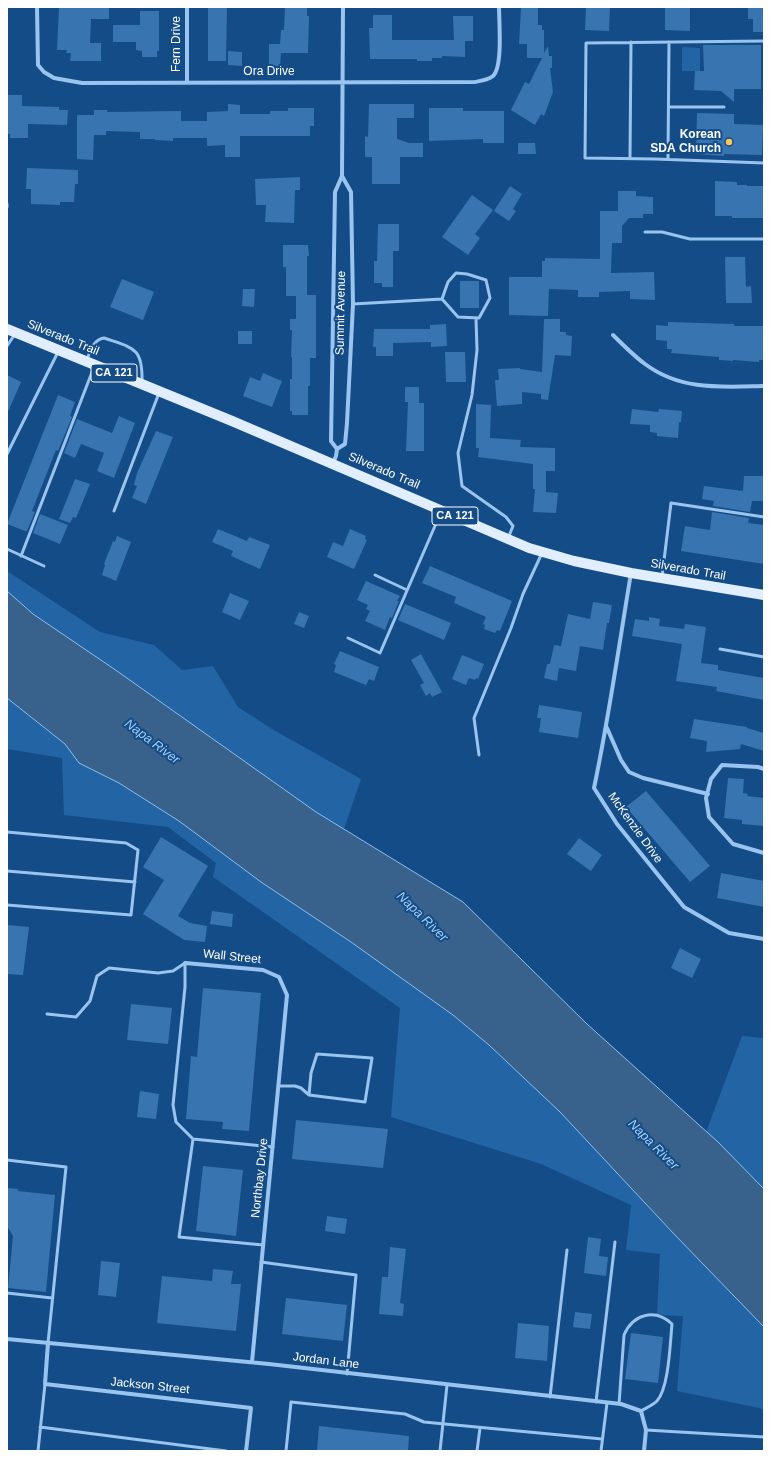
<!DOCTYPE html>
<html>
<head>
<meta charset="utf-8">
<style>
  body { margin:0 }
  #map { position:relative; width:771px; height:1458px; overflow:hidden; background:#144c87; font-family:Arial,sans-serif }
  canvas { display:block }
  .frame { position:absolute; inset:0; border:8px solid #fff; pointer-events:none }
</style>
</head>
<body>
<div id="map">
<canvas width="771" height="1458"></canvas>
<div class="frame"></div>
</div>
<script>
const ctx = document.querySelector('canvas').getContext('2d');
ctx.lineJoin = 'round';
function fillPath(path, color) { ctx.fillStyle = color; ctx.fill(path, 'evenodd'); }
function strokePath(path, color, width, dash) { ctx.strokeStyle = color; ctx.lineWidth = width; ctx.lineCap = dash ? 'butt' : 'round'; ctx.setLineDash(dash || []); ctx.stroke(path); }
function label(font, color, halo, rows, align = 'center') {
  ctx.font = font + ' Arial,sans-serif'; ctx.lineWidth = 4; ctx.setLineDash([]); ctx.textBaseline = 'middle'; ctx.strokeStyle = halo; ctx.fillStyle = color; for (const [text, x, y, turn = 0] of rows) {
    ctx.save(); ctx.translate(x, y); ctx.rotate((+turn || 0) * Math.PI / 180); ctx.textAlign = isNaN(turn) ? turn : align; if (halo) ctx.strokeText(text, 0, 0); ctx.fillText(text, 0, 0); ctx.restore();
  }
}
const green = new Path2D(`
  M682 47 700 48V71H682Z
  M7 571 100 632 154 645 182 670 213 666 238 707 272 729 361 779 344 829 316 812 117 671 33 614 7 591Z
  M7 698 65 744 79 763 119 783 179 821 261 882 351 942 453 1015 489 1045 560 1112 674 1234 764 1327V1410L759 1408 677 1391 683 1316 657 1315 660 1254 626 1250 631 1205 541 1164 391 1117 400 1008 213 877 216 863 168 827 64 815 62 758 7 749Z
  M742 1036 764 1038V1189L706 1132Z`);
const water = new Path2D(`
  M7 591 33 614 117 671 316 812 463 902 587 1024 718 1142 764 1189V1327L674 1234 560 1112 489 1045 453 1015 351 942 261 882 179 821 119 783 79 763 65 744 7 698Z`);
const building = new Path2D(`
  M59 7H109V19H91L90 43H101V61H70L71 53H66L67 50H57Z
  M208 7H227L226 61H208Z
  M285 7H307V16H309L308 53H281L280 67H269V44H280L281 30H284Z
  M586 7H610L609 31 585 30Z
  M665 7H690V31L665 30Z
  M748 7H764V32H753V19H748Z
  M521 8H538V25H542V30H544V53L548 46 549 56H552V68H550L553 92 544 116 541 114 535 125 511 110 525 82 529 84 542 58H527V44H519Z
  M140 11H159V51H157V57H142V51L136 50V42H113V25H140Z
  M373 15H392V40H454L453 16H473V41H465V57L442 56V58H432V61H417V59H370L369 28H373Z
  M703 45H761V89H734V102L721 91 694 90 695 71H704Z
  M228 51 242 52V66L228 65Z
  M7 95H22V106L59 107V110H68L67 125 28 124V138H10V134H7Z
  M228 104 240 105V114H270V111H288V108H314V126H310V136H240V157H225V145L207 146V138H173V141L155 140V139H140V132L106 131V135H94L93 160 77 159V115H94V110H107V112L181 111V121H207V112L228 111Z
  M369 104H414V118H397V139L409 143H423V157H400V184H372V157H365V136L368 137Z
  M429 108H463V111H504V143H483V139L429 141Z
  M697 113 734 114V124L763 125 762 155 724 154V156L696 154Z
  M518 143H535L536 154H518Z
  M27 168 78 170V184H75L74 202H60V205L31 204V189H26Z
  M300 177V190H295L294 223 265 222 266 205H256L255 179Z
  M715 181 737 182V185H747V186H764V218H732V216H715Z
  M510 186 522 194 513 209 516 211 509 221 494 211Z
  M618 191H636V196L653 197V214H643V218H629L622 226V243H612L611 273 654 272 655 300 630 299V291L599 292V297H578V290L549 289 548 316 509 315V277H542V261H545V258L600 259V211H618Z
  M472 195 493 210 475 234 480 238 468 255 442 237Z
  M378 224H399V251H393V287H382V283H374V261H377Z
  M283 245H308L309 256H307V295H316V358H310V386H308V415H292V411H290V379H292V357H291L292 330H290V319H296V296H286V267H283Z
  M725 257H745L746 287 751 286 752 303H726Z
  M122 279 154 292 143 320 110 307Z
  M460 281H479V308H460Z
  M243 289H255L254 307 242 306Z
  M544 319H560V332H566V335L572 336 571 356 555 355 548 400 541 399V394L522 392V404L497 406 495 380H499L498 369 520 368V369L542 372Z
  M668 322 734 324V326H764V360H759V362L733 360V361L719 360V357L671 353 672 349H667V341L656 340V325L668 326Z
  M446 324 447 346 431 347V342L393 343V356H376V347H373L374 329H430V325Z
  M238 331H252V344H238Z
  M445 352H465L466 382H446Z
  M263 373 282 381 272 407 243 396 250 377 260 381Z
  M7 375 21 382 7 414Z
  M405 387H419V403H424V451H406L408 402H405Z
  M58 395 75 402 70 416 72 417 58 451 56 450 32 511 35 512 27 531H25L7 524Z
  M476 404 491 405 490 438 521 440 520 447 555 448V471H546V492L558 493 556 513 533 512 535 489H533V464L478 457 479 448H476Z
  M632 409 658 412 659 409 682 411 681 422H679L678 438 657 436V433L650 432V425L630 424Z
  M119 416 135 423 114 478 97 471 104 453 81 444 75 458 64 453 77 419 112 433Z
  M156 431 173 437 146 504 132 498 137 486 134 485 137 473Z
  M744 476H764V501H752L750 512 713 506 714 501 702 499 704 486 743 491Z
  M75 479 90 484 76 518 73 517 70 523 59 519Z
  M712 512 749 518 748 523 764 525V564L681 551 685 526 710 530Z
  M40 514 68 525 60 544 33 533Z
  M218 529 247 541 249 537 270 545 260 569 231 556 233 551 212 542Z
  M350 529 366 536 365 539 367 540 354 569 327 557 333 542 343 546Z
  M117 536 131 542 116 581 102 575 105 565 104 564 113 541 115 542Z
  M430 566 512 601 500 631 497 630 495 633 484 629 485 625 483 624 486 617 454 603 456 597 422 583Z
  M366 581 400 596 397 601H399L392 618 390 617 385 630 365 621 370 611 366 609 368 605 357 600Z
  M230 593 249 601 240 620 222 612Z
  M593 602 612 605 609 623H607L603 650 580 646 576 671 559 668 557 681 544 678 547 664H550L554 645 561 646 568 614 590 619Z
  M405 604 451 623 444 640 398 620Z
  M299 612 309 616 304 628 294 624Z
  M649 617 660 619 659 626 684 629 685 624 706 627 701 663 718 665V670L764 678V700L716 691 717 687 676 681 682 644 632 636 635 619 649 621Z
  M340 651 379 667 374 681 369 679 366 685 334 672 336 665 334 664Z
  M421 654 442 692 432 697 430 693 426 696 420 685 424 683 411 660Z
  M462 655 484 664 478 679 476 678 475 680 469 678 466 685 452 679Z
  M539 705 582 712 578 738 539 732 541 718H537Z
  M694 719 747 727V728L764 733V751L741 744 740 749 706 752 707 741 690 738Z
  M728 778 744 779 743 793 748 794 747 796 764 798V826L742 824V820L724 818Z
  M646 791 710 866 690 882 626 807Z
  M161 837 208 866 178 916 190 923 207 926 205 942 184 940 143 914 164 880 143 867Z
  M579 838 602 855 591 871 567 854Z
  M721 873 764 881V907L717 898Z
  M212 911 233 914 232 927 210 924Z
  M8 925 29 927 23 975 7 974Z
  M680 948 701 959 692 978 671 968Z
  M203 988 261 993 249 1131 222 1129 223 1122 186 1119 191 1056 197 1057Z
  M131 1004 172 1008 168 1044 127 1040Z
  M140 1091 159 1094 156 1119 137 1117Z
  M296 1120 388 1129 383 1168 292 1159Z
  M203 1166 243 1170 236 1236 196 1231Z
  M7 1188 18 1189V1191L55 1195 46 1292 8 1288 13 1236 7 1226Z
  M327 1216 347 1219 345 1234 325 1231Z
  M588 1237 601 1239 599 1256 608 1257 606 1276 584 1273Z
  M390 1247 406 1249 400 1303 404 1304 403 1316 379 1314 382 1277H388Z
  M101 1261 120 1263 116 1297 98 1295Z
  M213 1269 233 1271 231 1284H241L236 1331 157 1323 162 1276 212 1281Z
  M286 1298 347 1305 343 1341 282 1334Z
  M575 1312 592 1314 590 1329 573 1327Z
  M518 1323 549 1326 547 1361 515 1358Z
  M631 1333 663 1337 658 1383 625 1379Z
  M319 1426 409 1436 408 1451H317Z`);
const lane = new Path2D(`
  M764 41 586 43 585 158 655 159 764 163
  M669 107H724
  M630 158 631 42
  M668 159 669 42
  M7 204V207
  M645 232H662L690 239H764
  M353 304 442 299 448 282 456 273 467 274 486 280 490 298 479 318 458 317 442 299
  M476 318 477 350 472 395 458 453 462 486 506 517 513 526 509 536
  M7 346 15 334
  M87 359C91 350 93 340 104 338 133 348 143 347 142 382
  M7 454 58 352
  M114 511 159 393
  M7 549 44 566
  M21 556 94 367
  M375 575 407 590
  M662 577 671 503 764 517
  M348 638 380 653 441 512
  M720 649 764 657
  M479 755 474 718 511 628 523 594 542 553
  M7 832 126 843 138 850 131 915 7 905
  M7 871 135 882
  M185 963V987L173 1105 176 1122 193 1139
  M47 1014 76 1017 90 1001 97 976 109 968 158 973 173 971 185 963
  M279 1086H295L301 1088 309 1095 365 1102 372 1058 317 1054 311 1073 309 1095
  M7 1160 66 1167 48 1343
  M263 1245 179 1237 193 1139 273 1147
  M261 1262 356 1275 347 1374
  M7 1293 52 1298
  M550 1397 567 1250
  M596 1402 615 1242
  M619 1404 624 1335C633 1314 655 1308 672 1324 670 1344 669 1387 657 1401 653 1405 646 1408 641 1411
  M40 1427 226 1451
  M646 1430 764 1437
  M38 1451 45 1384
  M286 1451 291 1402 405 1414 424 1422 602 1439
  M440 1451 447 1385
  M477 1451 480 1428
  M601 1451 607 1403`);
const street = new Path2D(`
  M37 7 38 65 44 72 54 78 82 83 475 82C481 81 488 80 493 76 503 67 499 21 499 7
  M187 82V7
  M613 335C623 345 634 356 645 364 681 391 722 387 764 386
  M337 449 345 444 347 423 353 304 351 192 342 176
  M333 463 336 456 337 449 331 441 335 192 342 176 343 7
  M631 573C619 645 609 717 594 788L617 824 684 907 729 933 764 939
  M607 728 621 760 629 772 643 778 708 794
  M764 769 758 767 722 765 711 779 706 798 709 817 733 844 764 853
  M185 963 263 970 279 977 287 995 252 1362
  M7 1339 269 1364 621 1404 641 1411 646 1430 644 1451
  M48 1343 45 1384 251 1408 246 1451`);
const primary = new Path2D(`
  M7 329 232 421 529 548 574 561 631 573 764 595`);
const markers = [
  [729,142,4,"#ffc557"]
];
const shields = [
  [114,373,46],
  [455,516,46]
];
const shieldNames = [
  ["CA 121",114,373],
  ["CA 121",455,516]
];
const streetNames = [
  ["Fern Drive",177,44,-90],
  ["Ora Drive",269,72],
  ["Summit Avenue",341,313,-89],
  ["Silverado Trail",63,338,22],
  ["Silverado Trail",384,471,23],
  ["Silverado Trail",688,570,10],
  ["McKenzie Drive",635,828,54],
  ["Wall Street",232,957,6],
  ["Northbay Drive",260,1178,-84],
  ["Jordan Lane",326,1361,7],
  ["Jackson Street",150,1386,6]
];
const poiNames = [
  ["Korean",721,135],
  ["SDA Church",721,149]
];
const waterNames = [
  ["Napa River",152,742,37],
  ["Napa River",422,917,44],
  ["Napa River",653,1145,45]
];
fillPath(green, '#2364a5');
fillPath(water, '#38618c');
strokePath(water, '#8bc0f2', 1);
fillPath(building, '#3874af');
strokePath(lane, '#99c4ef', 3);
strokePath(street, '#99c4ef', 4);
strokePath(primary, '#e1eeff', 10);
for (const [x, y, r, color] of markers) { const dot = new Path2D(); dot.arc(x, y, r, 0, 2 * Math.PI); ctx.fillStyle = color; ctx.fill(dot); strokePath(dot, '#144c87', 1.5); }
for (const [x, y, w] of shields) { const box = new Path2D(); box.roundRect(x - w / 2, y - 9, w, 18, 3); ctx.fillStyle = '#144c87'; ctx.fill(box); strokePath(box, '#fff', 1); }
label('bold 11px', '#fff', null, shieldNames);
label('12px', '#fff', '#144c87', streetNames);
label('bold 12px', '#fff', '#144c87', poiNames, 'right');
label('italic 13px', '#a5cef6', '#144c87', waterNames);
</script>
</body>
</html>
